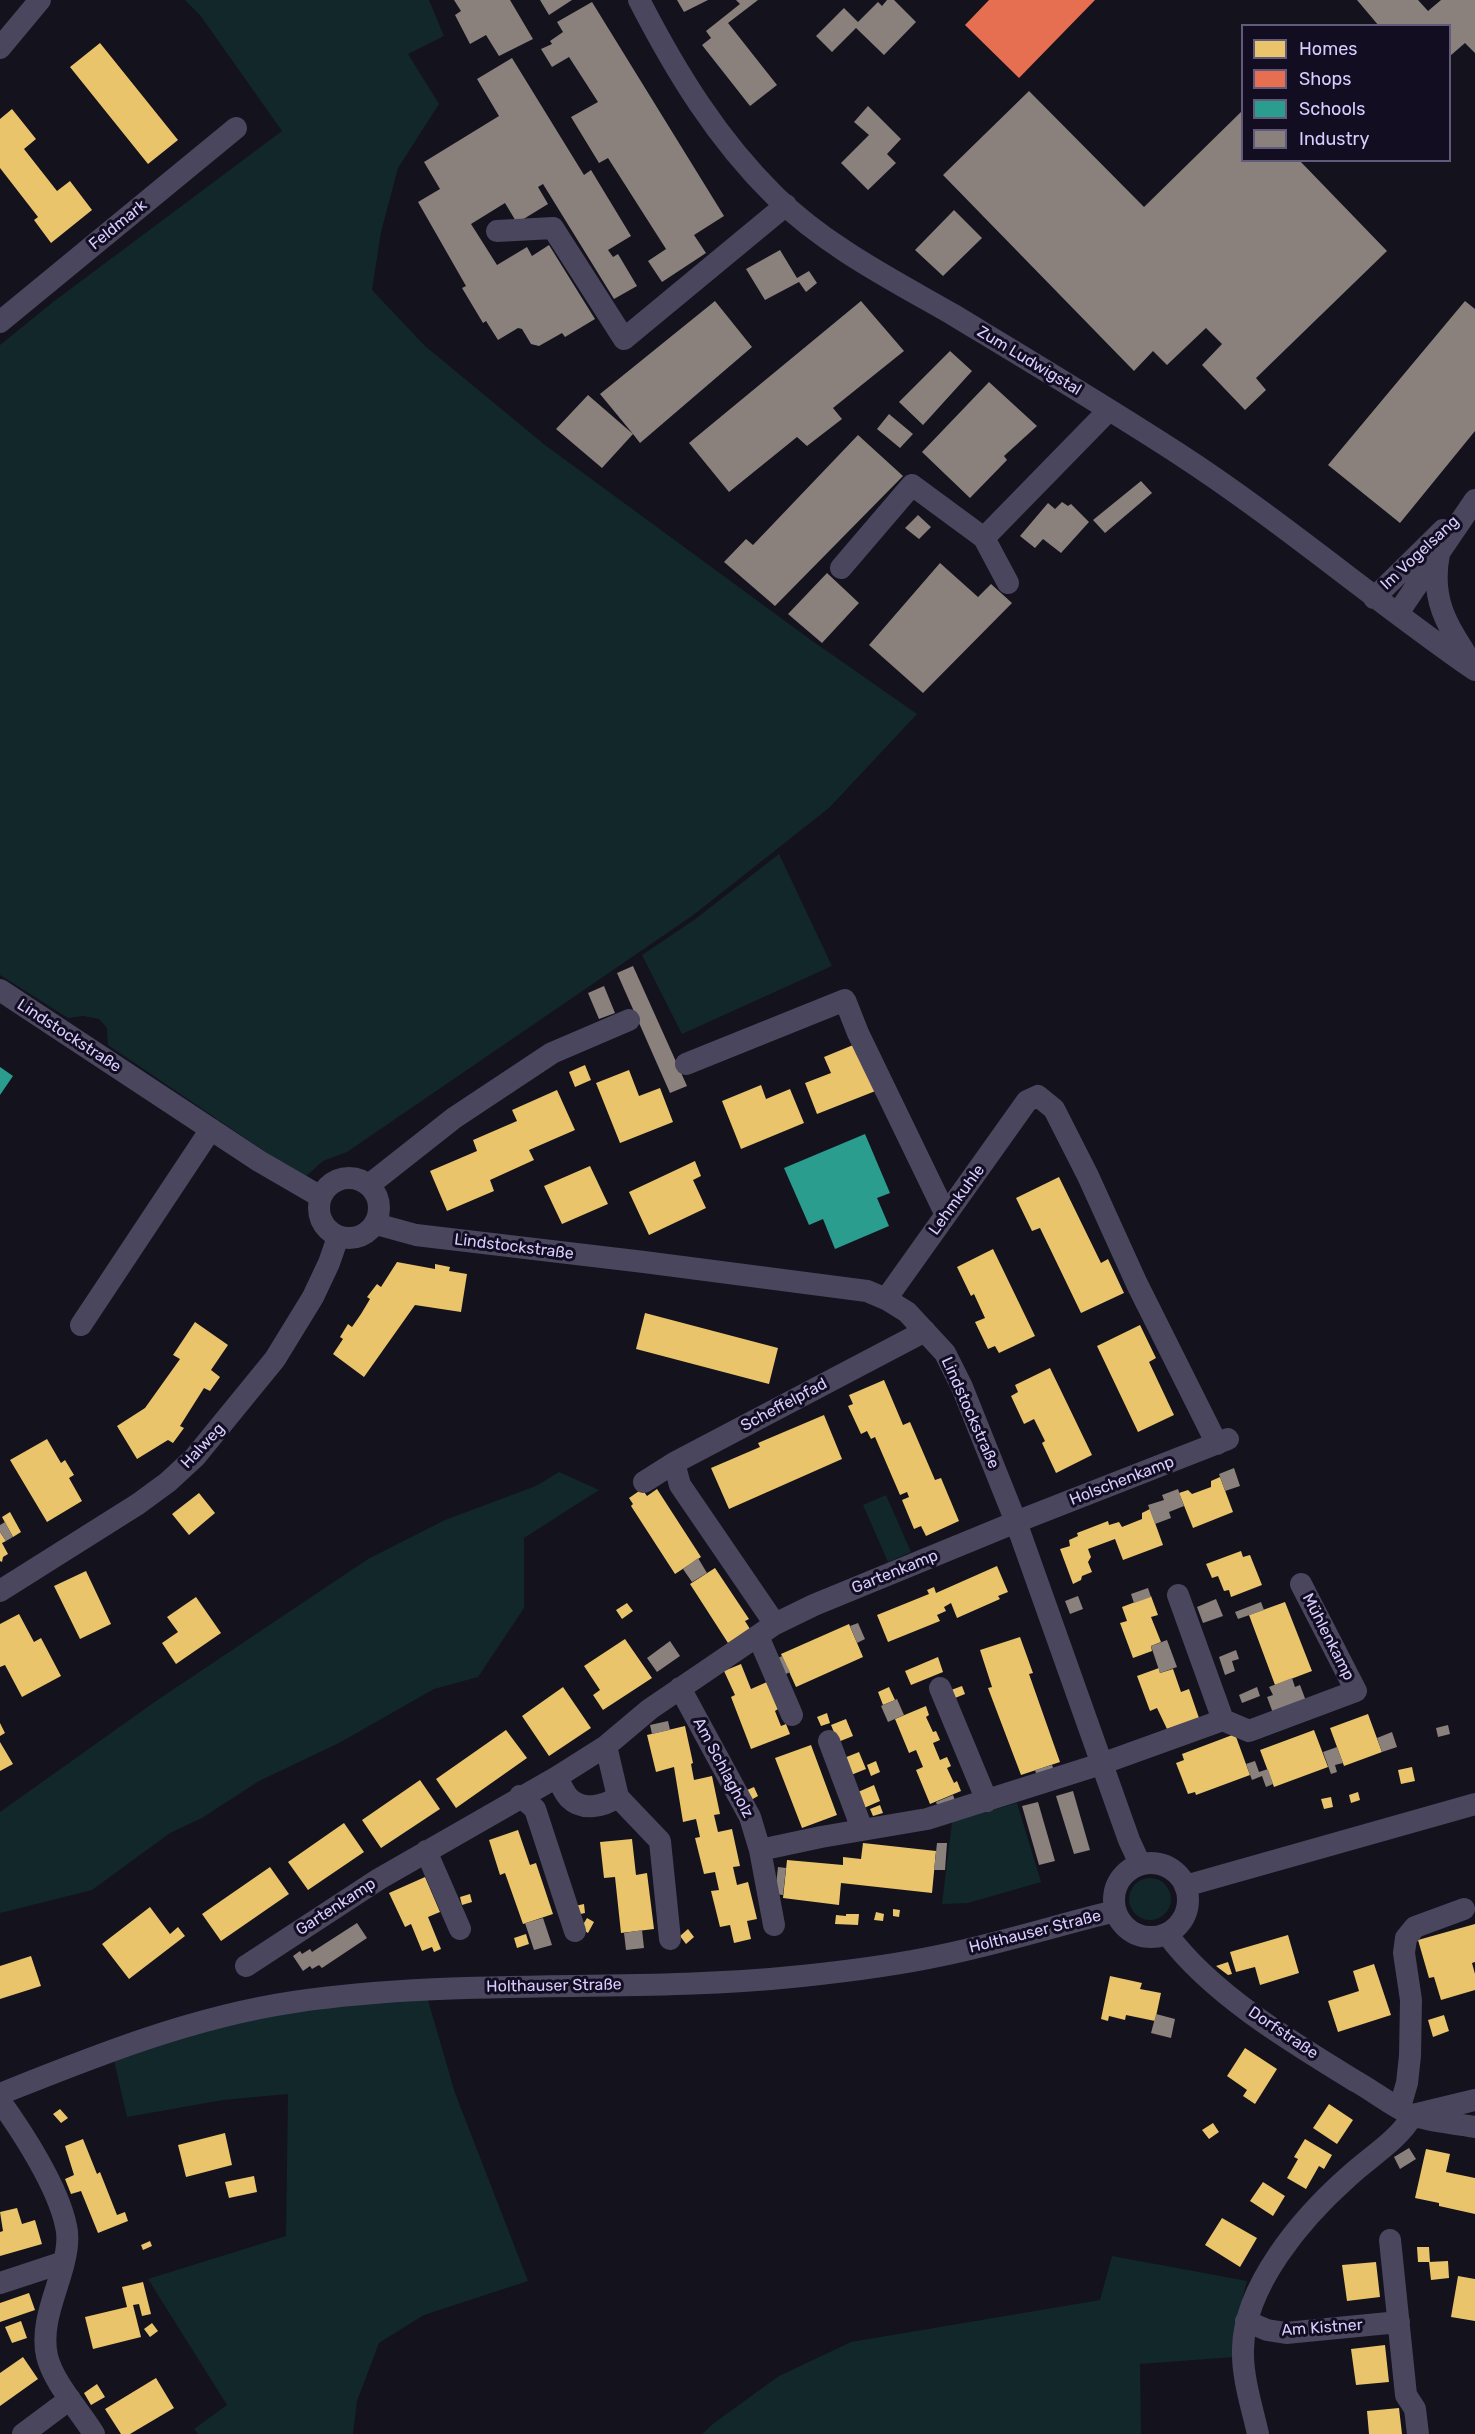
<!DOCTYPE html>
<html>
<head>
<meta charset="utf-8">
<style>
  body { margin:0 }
  #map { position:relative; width:1475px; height:2434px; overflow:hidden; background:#14121d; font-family:Rubik,sans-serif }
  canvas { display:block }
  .legend { position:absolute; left:1241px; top:24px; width:210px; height:138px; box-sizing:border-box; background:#120d21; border:2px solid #615a7a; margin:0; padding:8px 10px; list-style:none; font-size:18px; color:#d7cdff }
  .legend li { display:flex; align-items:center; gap:12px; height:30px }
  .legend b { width:30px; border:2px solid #615a7a }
</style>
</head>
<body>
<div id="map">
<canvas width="1475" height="2434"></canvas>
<ul class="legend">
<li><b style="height:16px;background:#e9c46a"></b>Homes</li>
<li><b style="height:16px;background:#e76f51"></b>Shops</li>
<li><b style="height:16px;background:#2a9d8f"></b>Schools</li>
<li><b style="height:16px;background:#8a817c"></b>Industry</li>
</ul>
</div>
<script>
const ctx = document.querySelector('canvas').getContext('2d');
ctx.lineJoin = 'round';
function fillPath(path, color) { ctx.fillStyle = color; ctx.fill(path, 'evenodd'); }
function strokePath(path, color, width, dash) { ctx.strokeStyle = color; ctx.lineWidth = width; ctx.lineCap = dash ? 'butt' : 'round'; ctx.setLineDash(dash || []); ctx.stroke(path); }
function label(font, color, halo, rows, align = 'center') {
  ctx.font = font + ' Rubik,sans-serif'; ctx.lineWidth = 6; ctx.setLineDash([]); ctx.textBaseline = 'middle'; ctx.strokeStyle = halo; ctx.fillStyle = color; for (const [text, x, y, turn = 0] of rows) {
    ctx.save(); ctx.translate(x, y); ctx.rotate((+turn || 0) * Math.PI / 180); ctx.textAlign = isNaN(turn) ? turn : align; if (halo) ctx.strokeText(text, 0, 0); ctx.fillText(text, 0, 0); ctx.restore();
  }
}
const green = new Path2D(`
  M185 0H429L444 36 408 54 439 104 398 168 381 232 372 290 425 346 545 445 811 640 917 714 829 808 692 916 347 1152 323 1161 304 1178 108 1045 107 1028 99 1019 83 1016 68 1018 0 975V345L53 302 282 131 200 15Z
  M779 854 832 966 682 1034 642 955 694 920Z
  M559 1472 599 1490 524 1538V1608L478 1677 434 1689 339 1743 259 1781 202 1818 170 1833 92 1890 0 1913V1812L156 1701 368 1559 445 1520 536 1486Z
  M886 1495 911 1552 888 1562 863 1505Z
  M1017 1803 1041 1882 968 1903 942 1904 952 1822Z
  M1129 1899a21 21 0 1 1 42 0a21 21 0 1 1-42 0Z
  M427 1997 455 2093 528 2281 424 2315 379 2343 357 2401 353 2434H198L194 2429 227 2405 148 2279 286 2236 288 2094 223 2100 127 2117 113 2056 239 2018Z
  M1112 2256 1247 2281 1241 2305 1235 2357 1140 2364 1141 2434H702L714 2423 779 2376 851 2342 1100 2300Z`);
const homes = new Path2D(`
  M100 43 178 140 148 164 70 67Z
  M12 109 36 139 24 149 57 191 70 181 92 210 51 243 34 220 38 217 0 168V119Z
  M858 1043 878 1090 817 1114 805 1083 831 1073 824 1057Z
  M585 1065 591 1080 575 1087 569 1072Z
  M629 1070 639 1096 660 1088 673 1122 620 1143 596 1083Z
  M761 1085 766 1099 790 1089 804 1123 741 1149 722 1101Z
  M557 1090 575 1130 529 1150 534 1160 490 1180 494 1191 447 1211 430 1171 477 1151 473 1140 517 1121 512 1110Z
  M695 1161 701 1176 693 1180 706 1208 649 1235 629 1192Z
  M590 1166 608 1204 562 1224 544 1186Z
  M1059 1177 1101 1263 1108 1259 1124 1293 1081 1313 1040 1228 1032 1231 1016 1198Z
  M993 1249 1035 1336 999 1353 995 1346 988 1349 975 1322 985 1318 974 1294 971 1296 957 1267Z
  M397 1262 435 1269V1264L450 1267 449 1271 467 1274 461 1312 415 1305 364 1377 333 1354 343 1339 340 1337 348 1324 352 1327 361 1314 370 1299 367 1297 377 1284 381 1287Z
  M645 1313 778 1348 769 1384 636 1349Z
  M195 1322 228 1345 211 1370 220 1377 210 1391 204 1388 180 1426 184 1428 173 1443 168 1440 137 1459 117 1426 145 1408 180 1359 173 1355Z
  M1140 1325 1156 1358 1149 1362 1174 1415 1138 1432 1097 1346Z
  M1050 1368 1092 1455 1056 1473 1042 1443 1045 1441 1034 1419 1024 1424 1011 1396 1018 1392 1015 1385Z
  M884 1380 903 1425 910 1422 935 1480 941 1478 959 1521 926 1536 921 1526 914 1529 902 1500 909 1497 907 1492 900 1495 875 1437 871 1439 867 1431 861 1434 848 1406 853 1404 849 1395Z
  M824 1415 842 1459 729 1509 711 1468 760 1447 758 1443Z
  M47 1439 61 1463 65 1460 74 1475 69 1478 82 1501 47 1522 10 1460Z
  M1220 1477 1233 1512 1193 1528 1179 1493 1188 1490 1192 1494 1211 1487V1481Z
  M642 1489 647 1496 657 1489 701 1557 675 1574 631 1506 633 1504 629 1498Z
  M199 1493 215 1513 189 1535 172 1514Z
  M1150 1509 1163 1545 1123 1560 1115 1539 1088 1549 1091 1557 1088 1562 1092 1572 1082 1576 1081 1580 1073 1584 1060 1549 1070 1546 1069 1540 1078 1536 1077 1533 1108 1521 1109 1525 1119 1522 1122 1527 1142 1519V1513Z
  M10 1512 21 1532 13 1537 2 1517Z
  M0 1532 6 1541 2 1543 8 1554 3 1557 2 1562 0 1561Z
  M1241 1551 1243 1557 1250 1555 1262 1585 1231 1597 1229 1590 1224 1591 1218 1576 1212 1578 1206 1564Z
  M997 1566 1008 1592 998 1596 1000 1599 957 1618 951 1603 944 1607 946 1611 937 1615 940 1621 888 1642 877 1615 929 1594 927 1590 934 1587 936 1593Z
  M715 1568 749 1619 745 1621 750 1629 728 1643 690 1584Z
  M86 1571 111 1624 80 1639 54 1586Z
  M1151 1596 1158 1615 1151 1617 1161 1642 1151 1646 1152 1651 1133 1658 1120 1623 1127 1621 1122 1607Z
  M196 1597 221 1633 176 1664 162 1643 178 1632 167 1617Z
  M1285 1602 1312 1671 1275 1685 1249 1615Z
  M627 1603 633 1611 622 1619 616 1610Z
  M19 1614 34 1642 41 1638 61 1676 22 1697 5 1665 0 1667V1624Z
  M849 1624 863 1657 796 1687 781 1654Z
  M1020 1637 1033 1673 1029 1674 1060 1762 1021 1775 988 1688 992 1687 980 1650Z
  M625 1639 652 1678 603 1710 593 1695 600 1690 584 1666Z
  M938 1657 943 1672 911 1685 905 1671Z
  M741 1664 751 1689 767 1682 778 1709 775 1711 781 1726 786 1724 790 1734 751 1749 731 1697 735 1695 724 1671Z
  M1159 1668 1160 1673 1173 1669 1181 1692 1189 1689 1199 1718 1167 1729 1157 1708 1150 1711 1137 1676Z
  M962 1686 965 1694 955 1698 951 1690Z
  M563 1687 591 1728 549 1756 522 1716Z
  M889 1687 895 1700 883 1705 878 1692Z
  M926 1706 929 1715 926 1717 933 1732 936 1731 940 1740 933 1743 940 1760 947 1757 951 1766 947 1768 954 1783 957 1781 961 1791 930 1804 916 1770 923 1767 916 1750 909 1753 895 1719Z
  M827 1713 830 1723 821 1726 817 1717Z
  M1368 1714 1382 1752 1344 1766 1330 1728Z
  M846 1719 853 1736 838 1742 831 1725Z
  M0 1723 5 1733 0 1736Z
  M685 1726 693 1763 691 1764 694 1780 712 1776 720 1814 714 1815 718 1832 732 1829 740 1866 733 1867 737 1885 748 1882 757 1919 747 1921 751 1939 734 1943 730 1925 720 1927 711 1891 719 1890 715 1872 704 1874 695 1838 700 1837 696 1819 683 1822 674 1767 656 1772 647 1735Z
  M506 1730 527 1758 456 1808 436 1779Z
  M1314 1730 1328 1767 1274 1787 1260 1750Z
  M1235 1734 1250 1775 1196 1795 1195 1792 1188 1794 1176 1763 1184 1760 1182 1754Z
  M0 1742 13 1764 0 1771Z
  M811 1745 837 1815 802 1828 775 1758Z
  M859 1752 866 1769 851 1775 844 1758Z
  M876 1761 880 1772 871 1776 867 1765Z
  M1412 1767 1415 1781 1401 1784 1398 1770Z
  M420 1780 440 1809 381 1848 362 1820Z
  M874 1785 880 1801 864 1808 858 1792Z
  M754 1787 758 1796 751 1800 747 1790Z
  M1358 1792 1360 1800 1351 1803 1349 1795Z
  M1331 1797 1333 1807 1324 1809 1321 1799Z
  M880 1805 883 1813 873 1816 870 1809Z
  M344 1823 364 1852 308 1890 288 1862Z
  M518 1830 530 1865 536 1863 553 1914 523 1924 505 1873 500 1875 489 1840Z
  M632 1839 636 1875 647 1873 654 1929 621 1933 615 1877 604 1878 600 1842Z
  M863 1843 936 1851 932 1893 841 1883 839 1905 783 1898 787 1860 843 1865V1857L861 1859Z
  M270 1867 289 1894 221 1941 202 1914Z
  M425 1877 440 1912 428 1917 441 1949 434 1952 432 1947 422 1951 411 1924 405 1927 389 1893Z
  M470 1894 472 1902 462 1905 460 1897Z
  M584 1904 585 1913 576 1915 575 1906Z
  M150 1907 170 1934 178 1927 185 1936 129 1979 102 1944Z
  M893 1909 900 1910 899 1917 893 1916Z
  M876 1912 884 1914 883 1921 874 1920Z
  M846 1914H859L858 1925 835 1924 836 1915 846 1916Z
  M587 1918 594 1922 588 1933 581 1928Z
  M1475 1924V1962L1472 1963 1475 1974V1990L1441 2000 1434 1977 1429 1978 1418 1940Z
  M688 1929 694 1937 686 1944 680 1936Z
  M526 1934 529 1944 517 1948 514 1938Z
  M1288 1935 1299 1973 1260 1985 1255 1967 1236 1972 1230 1952Z
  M31 1956 41 1986 0 1999V1966Z
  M1228 1962 1232 1974 1228 1975 1216 1966Z
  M1374 1964 1391 2015 1338 2032 1328 2001 1359 1991 1353 1971Z
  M1110 1976 1142 1983 1140 1989 1161 1993 1155 2021 1126 2015 1125 2020 1109 2016 1108 2021 1101 2019Z
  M1444 2015 1449 2031 1433 2037 1428 2020Z
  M1245 2048 1277 2069 1255 2104 1243 2096 1247 2090 1227 2076Z
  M1329 2104 1353 2120 1337 2144 1313 2128Z
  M60 2109 68 2118 61 2123 53 2114Z
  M1213 2123 1219 2132 1209 2139 1202 2130Z
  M225 2133 232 2165 186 2177 178 2145Z
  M83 2139 97 2174 100 2172 117 2215 125 2212 128 2221 98 2233 81 2191 71 2194 65 2179 74 2175 65 2146Z
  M1305 2139 1332 2155 1324 2169 1319 2166 1306 2189 1287 2178 1298 2159 1294 2157Z
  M1426 2149 1450 2154 1446 2172 1475 2178V2214L1439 2206V2203L1415 2198Z
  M254 2176 257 2192 229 2198 225 2182Z
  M1263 2182 1285 2196 1273 2216 1250 2201Z
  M17 2208 22 2224 35 2220 42 2244 0 2256V2232L3 2231 0 2212Z
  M1222 2218 1257 2238 1240 2267 1205 2245Z
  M150 2241 152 2246 143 2250 141 2245Z
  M1417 2247H1429L1430 2262H1418Z
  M1448 2261 1449 2278 1431 2280 1429 2262Z
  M1376 2262 1380 2297 1347 2301 1342 2265Z
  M1458 2276 1475 2279V2321L1451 2317Z
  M143 2282 151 2314 142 2316 139 2304 133 2305 141 2337 93 2349 85 2317 127 2307 122 2287Z
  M29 2293 35 2310 0 2322V2303Z
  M21 2321 27 2338 12 2343 5 2327Z
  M152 2323 158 2331 150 2337 144 2329Z
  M1385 2345 1389 2382 1356 2385 1351 2349Z
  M23 2357 38 2379 0 2406V2373Z
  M156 2378 174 2408 130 2434H121L105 2409Z
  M97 2384 105 2397 91 2405 84 2393Z
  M1399 2408 1402 2434H1369L1367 2411Z`);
const shops = new Path2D(`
  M989 0H1095L1019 78 965 25Z`);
const schools = new Path2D(`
  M0 1067 13 1076 0 1095Z
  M865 1134 890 1193 877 1198 889 1226 835 1249 823 1219 809 1225 784 1168Z`);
const industry = new Path2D(`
  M454 0H510L533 39 499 56 486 35 470 44 455 15 461 11Z
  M540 0H572L549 15Z
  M677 0H708L684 12Z
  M736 0H758L728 23 777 85 750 106 702 45 711 38 706 31 740 4Z
  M887 0H894L916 22 884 55 856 28 832 52 816 36 844 8 858 22 878 2 882 6Z
  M1357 0H1418L1428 11 1441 0H1475V53L1465 43 1450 56V26H1379Z
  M592 2 724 216 694 235 706 253 662 282 648 261 666 249 608 158 599 163 571 117 598 102 569 57 552 67 541 49 552 44 550 41 563 32 557 22Z
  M512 58 584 175 591 170 631 236 608 250 613 257 618 254 637 286 614 299 543 184 538 187 548 204 517 223 505 203 471 224 497 265 527 247 532 256 549 245 595 319 565 337 562 333 539 346 531 344 522 329 518 328 498 340 486 321 483 323 462 288 466 286 418 202 440 189 424 162 499 116 477 79Z
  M1029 91 1144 207 1242 111V160H1299L1387 251 1256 378 1266 390 1245 410 1202 365 1222 344 1206 328 1167 365 1153 351 1134 371 943 175Z
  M868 106 901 139 887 154 896 163 868 190 841 163 869 135 854 122Z
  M954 210 982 238 943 276 915 250Z
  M780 250 797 278 809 271 817 283 806 292 799 282 765 300 746 269Z
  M715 301 752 347 640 443 633 434 602 468 556 429 588 395 633 434 600 394Z
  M861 301 904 351 833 408 842 419 807 446 797 437 729 492 689 443Z
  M1465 301 1475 309V431L1400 523 1328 465Z
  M950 351 972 371 923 425 899 402Z
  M989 382 1037 426 1004 456 1007 460 970 498 922 452Z
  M889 414 913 434 900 448 877 429Z
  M858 435 903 476 775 606 724 562 746 539 753 545Z
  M1141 481 1152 493 1105 533 1093 520Z
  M1062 502 1068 506 1071 504 1089 522 1061 553 1043 539 1035 548 1020 536 1048 503 1055 509Z
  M918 515 931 527 919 539 905 528Z
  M940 563 978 597 991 584 1012 603 923 693 869 645Z
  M827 573 859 603 822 643 788 614Z
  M633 966 687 1086 670 1093 617 973Z
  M604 986 615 1013 599 1019 588 993Z
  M1234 1468 1240 1486 1225 1491 1219 1474Z
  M1178 1489 1184 1506 1169 1512 1171 1518 1155 1524 1148 1505 1164 1500 1162 1495Z
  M5 1522 13 1537 6 1541 0 1532V1525Z
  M698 1558 707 1573 692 1582 683 1569Z
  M1148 1588 1151 1597 1134 1603 1131 1594Z
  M1078 1596 1083 1609 1070 1614 1065 1601Z
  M1216 1599 1223 1616 1203 1623 1197 1607Z
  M1261 1602 1264 1610 1238 1619 1235 1612Z
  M858 1623 865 1639 857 1643 850 1626Z
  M1167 1640 1177 1667 1160 1673 1151 1646Z
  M670 1641 680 1656 657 1672 647 1658Z
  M1236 1650 1239 1659 1232 1661 1235 1671 1225 1675 1219 1657Z
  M782 1656 790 1672 782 1676 774 1660Z
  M1292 1678 1295 1687 1300 1685 1306 1701 1273 1713 1267 1697 1273 1695 1269 1687Z
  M1257 1687 1260 1696 1242 1703 1239 1695Z
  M897 1699 904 1715 888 1722 881 1706Z
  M668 1721 670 1730 652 1734 650 1725Z
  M1448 1725 1450 1734 1438 1737 1436 1728Z
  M1392 1732 1397 1747 1382 1752 1377 1738Z
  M1337 1747 1343 1763 1335 1765 1337 1772 1331 1774 1323 1752Z
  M1255 1761 1259 1772 1268 1769 1273 1784 1266 1787 1262 1776 1252 1780 1246 1764Z
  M1052 1765 1055 1773 1038 1779 1035 1770Z
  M1073 1791 1090 1850 1074 1854 1056 1796Z
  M953 1795 956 1803 939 1810 936 1802Z
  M1038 1802 1055 1861 1039 1865 1022 1806Z
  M937 1843H947L945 1870H934Z
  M778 1867 786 1868 783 1895 775 1894Z
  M543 1918 552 1945 534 1950 525 1923Z
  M357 1923 367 1938 322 1968 319 1965 312 1969 310 1966 303 1971 293 1956 300 1951 302 1954 310 1949 312 1952Z
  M642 1930 644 1948 626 1950 624 1933Z
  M1156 2014 1175 2019 1171 2038 1151 2033Z
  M1409 2148 1416 2159 1400 2169 1394 2157Z`);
const minor = new Path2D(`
  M639 0C676 72 717 139 775 196 826 246 891 279 952 314 1028 360 1105 406 1179 454 1282 521 1375 601 1475 670
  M0 48 40 0
  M497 231 553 228 624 339 786 205
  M0 322 236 128
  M984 538 1008 583
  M1439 554C1430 600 1447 625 1471 662
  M841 568 912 485 984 538 1109 410
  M1374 598 1443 530
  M1398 613 1475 500
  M0 990 259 1161 321 1197
  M686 1064 845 1000 858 1033 946 1215
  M319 1208a30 30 0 1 1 60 0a30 30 0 1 1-60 0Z
  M369 1185 454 1118 552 1053 629 1020
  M376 1224 416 1235 644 1262 867 1291 886 1299 907 1312 945 1353 962 1387 1016 1522 1129 1840 1140 1864
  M886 1299 1027 1101 1038 1096 1054 1109 1088 1176 1137 1284 1217 1444
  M81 1325 211 1129
  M674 1463 680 1485 775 1624
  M644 1482 674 1463 925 1331
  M0 1591 138 1504 168 1482 195 1457 275 1359 313 1297 329 1263 338 1237
  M1178 1595 1223 1720
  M758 1636 792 1715
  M680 1688 750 1817 760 1850 821 1837 927 1819 1101 1764 1223 1720 1249 1731 1356 1691 1301 1584
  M940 1688 987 1801
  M829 1741 862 1829
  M557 1777C560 1783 564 1793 569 1798 583 1812 604 1806 618 1797L606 1746
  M520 1796 535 1809 575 1931
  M618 1797 660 1841 670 1939
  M760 1850 774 1925
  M426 1851 460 1929
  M1114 1900a37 37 0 1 1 74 0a37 37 0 1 1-74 0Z
  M1185 1886 1475 1804
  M1167 1934C1211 1994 1293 2043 1357 2082 1375 2092 1393 2107 1412 2115 1431 2122 1455 2123 1475 2127
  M246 1966 379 1879 557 1777 606 1746 650 1709 775 1624 814 1605 1016 1522 1228 1439
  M0 2094C95 2056 192 2017 294 2002 463 1977 633 1994 802 1976 850 1971 897 1965 943 1955 1001 1943 1058 1925 1115 1911
  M0 2101C23 2133 58 2187 66 2226 69 2238 67 2250 64 2262 57 2292 40 2324 47 2356 53 2382 80 2411 94 2434
  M1400 2107 1407 2083 1410 2056 1411 2000 1404 1953 1406 1938 1415 1927 1464 1909
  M1390 2240 1406 2395 1415 2409 1418 2434
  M0 2283 64 2262
  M1246 2321 1267 2330 1286 2333 1399 2322
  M23 2434 70 2399
  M1258 2434C1252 2407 1242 2377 1243 2349 1244 2286 1302 2218 1347 2178 1369 2157 1397 2142 1413 2115L1475 2100`);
const streetNames = [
  ["Feldmark",118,225,-39],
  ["Zum Ludwigstal",1029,361,31],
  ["Im Vogelsang",1420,553,-43],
  ["Lindstockstraße",69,1036,33],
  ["Lehmkuhle",957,1200,-54],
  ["Lindstockstraße",514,1247,7],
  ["Scheffelpfad",784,1405,-28],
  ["Lindstockstraße",970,1413,66],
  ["Halweg",203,1446,-47],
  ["Holschenkamp",1122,1481,-21],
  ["Gartenkamp",895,1572,-22],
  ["Mühlenkamp",1328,1637,63],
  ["Am Schlagholz",723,1768,62],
  ["Gartenkamp",336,1907,-33],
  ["Holthauser Straße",1035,1932,-14],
  ["Holthauser Straße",554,1986,-1],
  ["Dorfstraße",1283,2033,34],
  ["Am Kistner",1322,2328,-4]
];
fillPath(green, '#112729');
fillPath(homes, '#e9c46a');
fillPath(shops, '#e76f51');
fillPath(schools, '#2a9d8f');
fillPath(industry, '#8a817c');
strokePath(minor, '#49465e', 22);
label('16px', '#d7cdff', '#120d21', streetNames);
</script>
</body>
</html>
